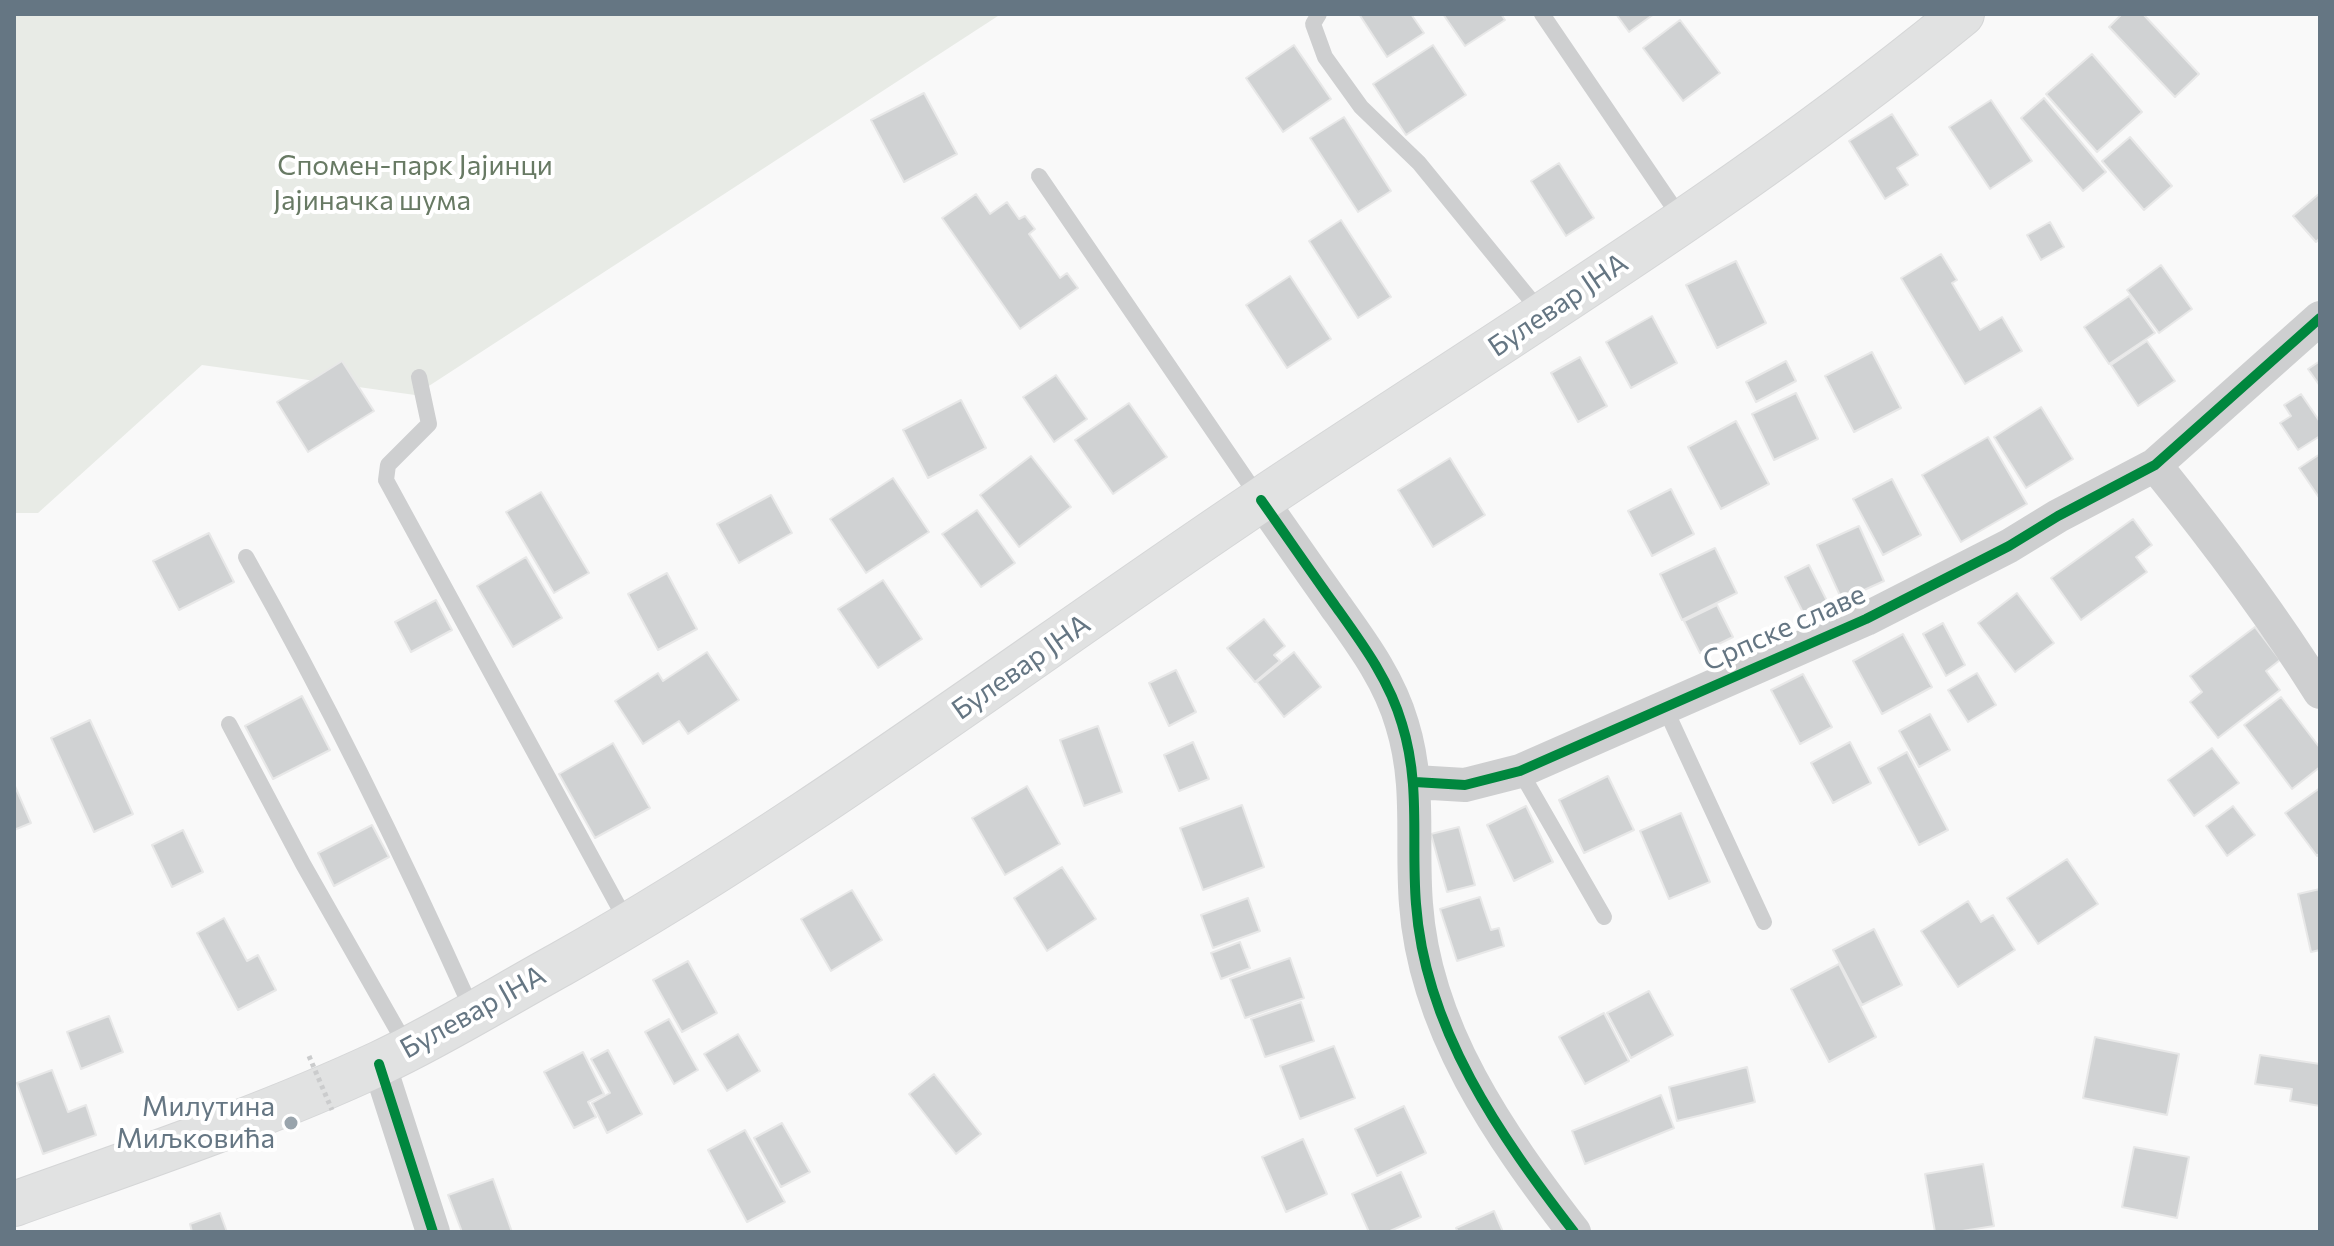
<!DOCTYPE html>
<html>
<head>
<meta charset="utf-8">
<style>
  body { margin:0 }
  #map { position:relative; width:2334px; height:1246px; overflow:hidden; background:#f9f9f9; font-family:Commissioner,sans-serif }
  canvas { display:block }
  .frame { position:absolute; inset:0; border:16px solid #657683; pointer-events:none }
</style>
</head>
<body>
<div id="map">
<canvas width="2334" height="1246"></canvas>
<div class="frame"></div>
</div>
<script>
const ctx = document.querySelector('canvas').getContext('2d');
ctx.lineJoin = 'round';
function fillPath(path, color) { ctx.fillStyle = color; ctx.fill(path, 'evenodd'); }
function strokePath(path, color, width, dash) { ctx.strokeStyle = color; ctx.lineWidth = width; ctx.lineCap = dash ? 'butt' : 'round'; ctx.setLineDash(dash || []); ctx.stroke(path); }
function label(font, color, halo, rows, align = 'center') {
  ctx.font = font + ' Commissioner,sans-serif'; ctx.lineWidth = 8; ctx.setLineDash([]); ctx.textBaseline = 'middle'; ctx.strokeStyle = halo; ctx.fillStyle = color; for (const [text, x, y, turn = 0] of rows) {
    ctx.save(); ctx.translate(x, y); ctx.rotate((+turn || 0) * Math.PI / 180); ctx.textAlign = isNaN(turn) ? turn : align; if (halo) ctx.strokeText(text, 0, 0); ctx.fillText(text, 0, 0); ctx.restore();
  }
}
const green = new Path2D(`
  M14 14H1001L415 395 202 365 38 513H14Z`);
const building = new Path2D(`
  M1359 14H1411L1424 33 1387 57Z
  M1443 14H1501L1505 20 1465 46Z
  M1616 14H1654L1629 32Z
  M2122 14H2143L2199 74 2175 97 2109 27Z
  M1680 20 1720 73 1683 101 1643 48Z
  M1294 45 1331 99 1283 132 1246 78Z
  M1433 45 1466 95 1406 135 1373 84Z
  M2092 54 2142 112 2097 152 2046 94Z
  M924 93 957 154 904 182 871 120Z
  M2044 98 2106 172 2083 191 2021 118Z
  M1991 100 2032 161 1990 189 1949 127Z
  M1892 114 1918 155 1897 168 1908 185 1885 199 1849 141Z
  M1344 117 1391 191 1358 212 1310 138Z
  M2130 137 2172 186 2144 210 2102 161Z
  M1559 163 1594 218 1566 236 1531 181Z
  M2320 193V238L2316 242 2293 216Z
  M976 194 990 214 1007 202 1019 219 1025 216 1035 229 1029 234 1060 278 1067 273 1078 288 1020 329 942 218Z
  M1341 220 1391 297 1358 318 1309 241Z
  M2050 222 2064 247 2041 260 2027 235Z
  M1941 254 1957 280 1952 283 1980 330 2002 317 2022 351 1965 384 1901 278Z
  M1736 261 1766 323 1717 348 1686 285Z
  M2161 265 2192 309 2159 333 2127 290Z
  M1290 276 1331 339 1287 368 1246 305Z
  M2129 296 2155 333 2109 364 2084 327Z
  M1652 316 1677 363 1631 388 1606 342Z
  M2147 341 2175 381 2138 406 2111 365Z
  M1872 352 1901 408 1854 432 1825 376Z
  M1580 357 1607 406 1578 422 1551 373Z
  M342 361 374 411 308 452 277 402Z
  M1786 361 1796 381 1756 402 1746 382Z
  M2320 361V386L2308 369Z
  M1056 375 1087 419 1054 442 1023 397Z
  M1796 393 1818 439 1774 460 1752 414Z
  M2301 394 2320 422V436L2298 450 2280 423 2291 416 2284 405Z
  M961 400 986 448 928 478 903 430Z
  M1129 403 1167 457 1113 494 1075 440Z
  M2041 407 2073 459 2026 488 1994 437Z
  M1736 421 1769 484 1721 509 1688 447Z
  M1988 437 2027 504 1961 542 1922 475Z
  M2320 454V499L2299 468Z
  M1031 456 1071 507 1019 547 980 495Z
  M1450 458 1485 515 1433 547 1398 490Z
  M893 478 929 532 866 573 830 519Z
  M1892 479 1921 535 1883 555 1853 499Z
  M1671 489 1694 534 1652 556 1628 511Z
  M541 492 589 573 554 593 506 512Z
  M771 495 792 533 739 563 717 524Z
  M977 510 1015 563 981 587 942 534Z
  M2133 519 2152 545 2136 557 2147 572 2081 620 2051 578Z
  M1859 526 1884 581 1842 600 1817 545Z
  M209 533 234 582 179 610 153 561Z
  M1715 548 1737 593 1682 620 1660 574Z
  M526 557 562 618 513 647 477 586Z
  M1809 565 1835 617 1811 628 1785 577Z
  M667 573 697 629 658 650 628 594Z
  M883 580 922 639 878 668 838 609Z
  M2017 593 2054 643 2015 672 1978 623Z
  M436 600 452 630 411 652 395 622Z
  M1717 605 1733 637 1700 653 1684 621Z
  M1264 619 1285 646 1274 655 1280 661 1255 682 1227 648Z
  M1943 623 1965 665 1946 676 1923 634Z
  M2255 627 2280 660 2266 671 2280 690 2218 738 2190 702 2202 692 2190 676Z
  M1903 634 1932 687 1882 714 1853 661Z
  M707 652 739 700 688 734 679 721 643 744 615 701 658 673 663 681Z
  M1294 652 1321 687 1284 717 1257 682Z
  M1176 670 1196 712 1169 726 1149 683Z
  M1977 673 1996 705 1968 722 1948 690Z
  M1803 674 1832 727 1800 744 1771 690Z
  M302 696 330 750 273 779 245 726Z
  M2281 697 2320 748V767L2292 789 2244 725Z
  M1930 714 1950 750 1919 767 1899 731Z
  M90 720 133 814 94 832 51 738Z
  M1098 726 1122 792 1084 806 1060 740Z
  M1193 742 1209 779 1179 791 1164 755Z
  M1850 742 1871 783 1833 803 1811 763Z
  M613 743 650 808 595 838 559 774Z
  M2212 748 2239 783 2194 816 2168 780Z
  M1907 752 1948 830 1919 845 1878 768Z
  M1608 776 1634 830 1584 853 1559 800Z
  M14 784 31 823 14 830Z
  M1027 786 1060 844 1005 875 972 818Z
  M2320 788V853L2317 856 2285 813Z
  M1242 805 1264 867 1203 890 1180 828Z
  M1526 806 1553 862 1514 881 1487 825Z
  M2233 806 2255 835 2227 856 2206 826Z
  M1681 813 1710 882 1669 899 1640 831Z
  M372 825 389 857 334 886 318 853Z
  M1459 827 1475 885 1447 892 1431 834Z
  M183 830 203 872 172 887 152 845Z
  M2067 859 2098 904 2038 944 2007 898Z
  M1062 867 1096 919 1047 951 1014 898Z
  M2320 889V950L2311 952 2298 894Z
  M852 890 882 940 831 971 801 919Z
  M1480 897 1491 930 1499 928 1504 946 1457 961 1440 909Z
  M1248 898 1260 931 1213 948 1201 915Z
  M1968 901 1981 922 1993 915 2015 950 1958 987 1921 931Z
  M224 918 247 961 258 955 276 990 238 1010 197 933Z
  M1874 929 1902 985 1862 1005 1833 950Z
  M1240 942 1250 968 1221 979 1211 953Z
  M1290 958 1304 998 1245 1018 1230 979Z
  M688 961 717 1013 682 1032 653 980Z
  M1839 964 1876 1037 1829 1062 1791 989Z
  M1649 991 1673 1035 1631 1058 1607 1013Z
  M1301 1002 1314 1041 1265 1057 1251 1019Z
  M1604 1013 1629 1061 1585 1084 1559 1037Z
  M109 1016 123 1052 81 1069 67 1032Z
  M669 1019 698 1070 674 1084 645 1032Z
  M738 1034 760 1071 727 1091 704 1054Z
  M2095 1037 2179 1054 2167 1115 2083 1098Z
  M1334 1046 1355 1098 1300 1119 1280 1066Z
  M608 1050 642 1114 607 1133 592 1103 610 1093 591 1059Z
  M583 1052 604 1094 588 1102 596 1117 574 1128 544 1072Z
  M2260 1055 2320 1064V1106L2290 1101 2292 1089 2255 1084Z
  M1747 1067 1755 1102 1677 1121 1669 1087Z
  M52 1070 68 1112 86 1105 96 1135 43 1154 17 1083Z
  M934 1074 981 1134 956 1154 909 1094Z
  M1661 1095 1674 1128 1585 1164 1572 1131Z
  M1404 1106 1426 1153 1377 1176 1355 1129Z
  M782 1123 810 1172 781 1187 754 1138Z
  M745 1130 785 1202 747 1222 708 1150Z
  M1303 1139 1327 1194 1286 1212 1262 1157Z
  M2134 1147 2189 1157 2177 1218 2122 1207Z
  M1983 1164 1994 1226 1956 1232H1935L1925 1174Z
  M1401 1172 1421 1217 1388 1232H1369L1352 1194Z
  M493 1179 512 1232H462L448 1195Z
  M1494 1211 1503 1232H1458L1456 1228Z
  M220 1213 227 1232H192L190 1224Z`);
const service = new Path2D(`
  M1319 14 1313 24 1325 57 1361 107 1419 163 1543 315
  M1542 14 1682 220
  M1039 176 1259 498
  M419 377 429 424 388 465 386 480 628 924
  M246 557C330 706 404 858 474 1014
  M1664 706 1764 922
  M229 724 303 864 407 1047
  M1520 771 1604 917`);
const minor = new Path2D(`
  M2155 465C2214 538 2270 612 2320 692
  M1261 500C1285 534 1309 569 1334 604 1361 642 1389 679 1402 724 1421 785 1411 842 1416 904 1425 1029 1500 1136 1574 1232
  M1415 782 1465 785 1520 771 1866 619 2009 546 2058 516 2155 465 2320 318
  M379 1064 433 1232`);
const secondary = new Path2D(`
  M14 1204C136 1160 262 1118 380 1063 442 1034 501 997 561 964 806 826 1029 655 1262 499 1498 341 1742 195 1962 14`);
const pathBridge = new Path2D(`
  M309 1056 332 1110`);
const cycleway = new Path2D(`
  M1261 500C1285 534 1309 569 1334 604 1361 642 1389 679 1402 724 1421 785 1411 842 1416 904 1425 1029 1500 1136 1574 1232
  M1415 782 1465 785 1520 771 1866 619 2009 546 2058 516 2155 465 2320 318
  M379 1064 433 1232`);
const markers = [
  [291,1123,8,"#99a4ac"]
];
const parkNames = [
  ["Спомен-парк Јајинци",415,166],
  ["Јајиначка шума",372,201]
];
const streetNames = [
  ["Булевар ЈНА",1558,305,-34],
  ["Српске славе",1784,628,-24],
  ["Булевар ЈНА",1021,667,-35],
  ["Булевар ЈНА",473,1012,-29]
];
const poiNames = [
  ["Милутина",275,1107],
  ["Миљковића",275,1139]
];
fillPath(green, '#e8ebe6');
fillPath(building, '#d0d2d3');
strokePath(building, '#e8e8e8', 2);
strokePath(secondary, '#d5d6d7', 46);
strokePath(service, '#cecfd0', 16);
strokePath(minor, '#cecfd0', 34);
strokePath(secondary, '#e1e2e2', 44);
strokePath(pathBridge, '#cbcccd', 5, [4, 4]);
strokePath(cycleway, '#00873e', 10);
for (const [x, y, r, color] of markers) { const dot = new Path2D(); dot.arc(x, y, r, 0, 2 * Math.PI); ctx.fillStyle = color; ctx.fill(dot); strokePath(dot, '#fff', 3); }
label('28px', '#687a64', '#fff', parkNames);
label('28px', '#657683', '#fff', streetNames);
label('28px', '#657683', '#fff', poiNames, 'right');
</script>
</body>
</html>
